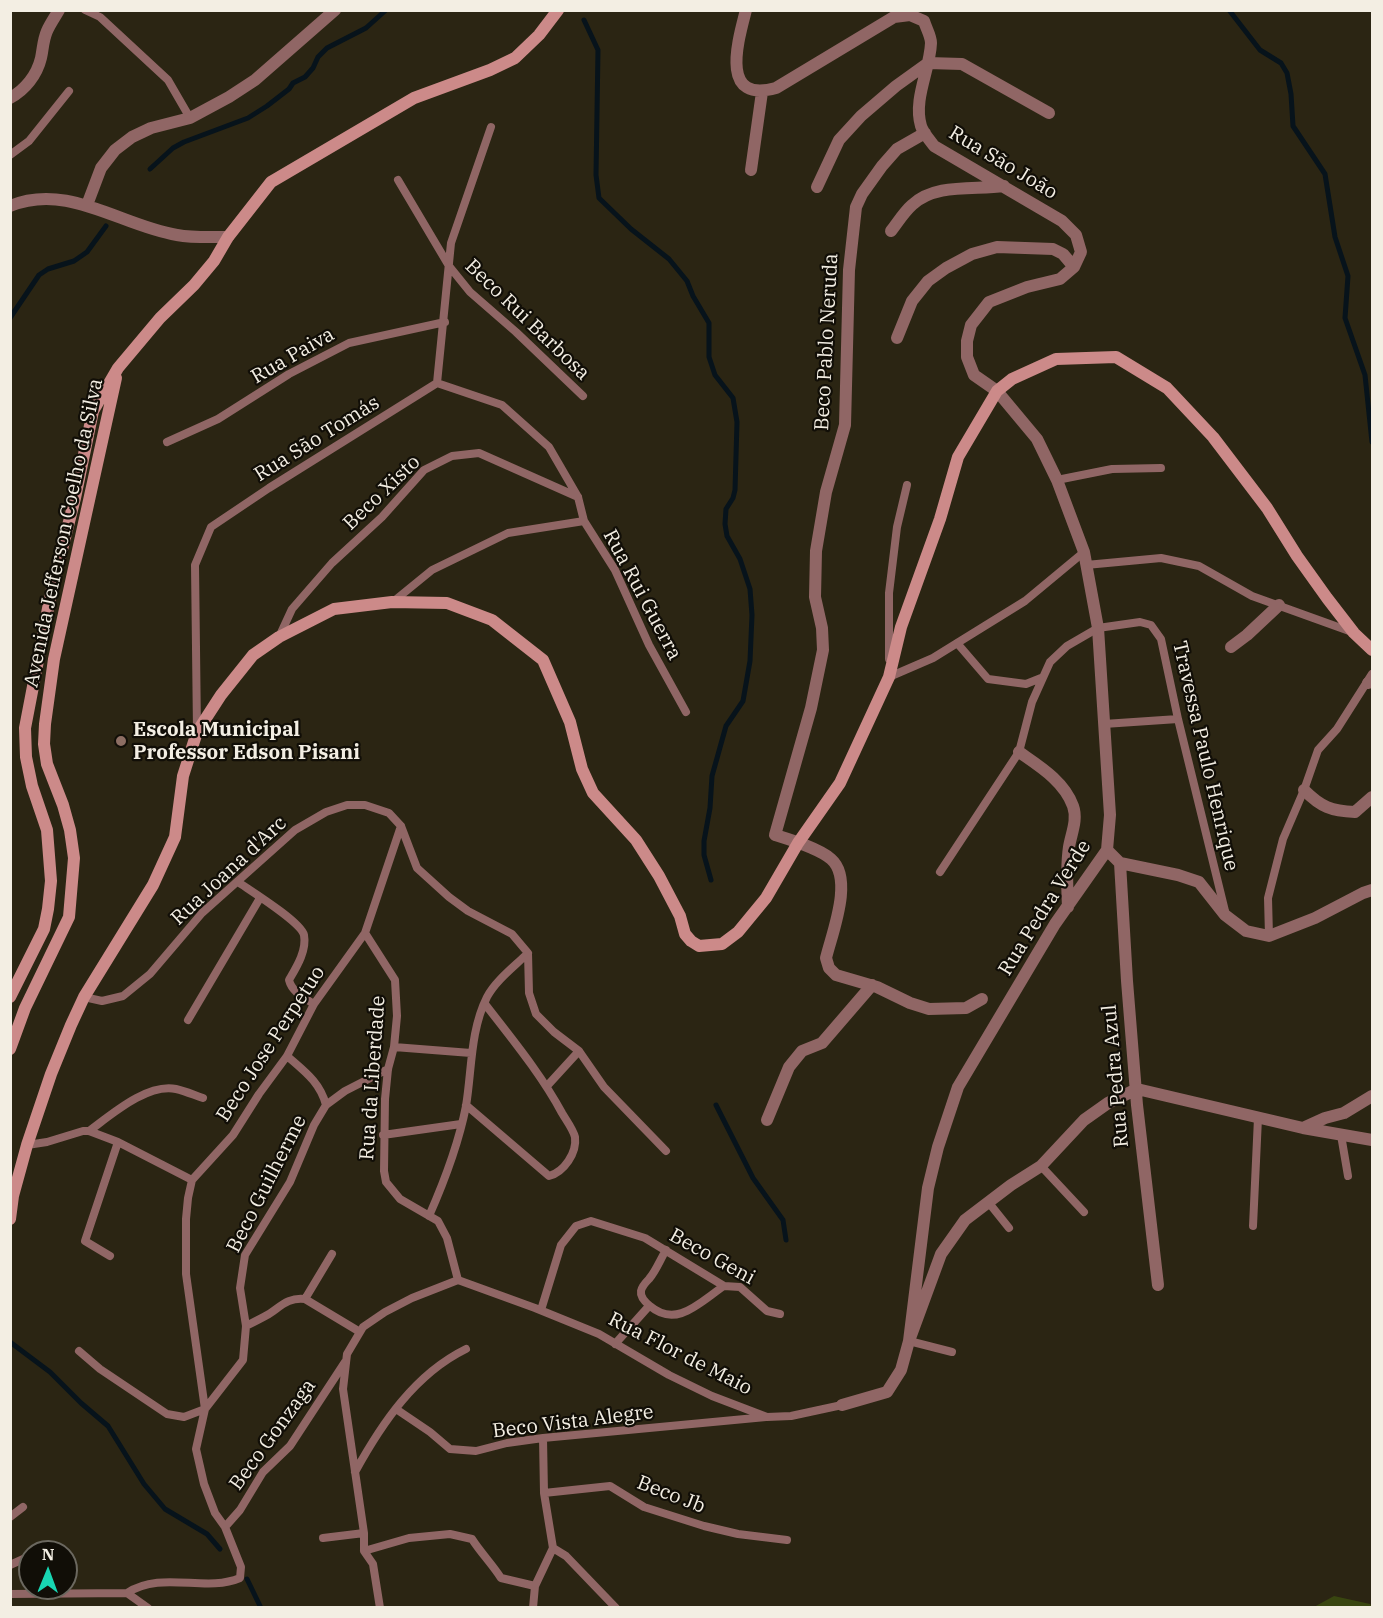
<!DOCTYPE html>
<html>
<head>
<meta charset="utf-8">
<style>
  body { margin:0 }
  #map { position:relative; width:1383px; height:1618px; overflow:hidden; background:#2b2513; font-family:"IBM Plex Serif",serif }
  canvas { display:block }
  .frame { position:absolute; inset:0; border:12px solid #f3eee3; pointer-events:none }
  .north { position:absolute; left:18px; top:1540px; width:60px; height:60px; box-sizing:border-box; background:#110e07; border:2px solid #6b685f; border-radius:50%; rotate:1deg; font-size:16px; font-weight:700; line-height:24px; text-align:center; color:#f3eee3 }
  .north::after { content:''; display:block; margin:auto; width:21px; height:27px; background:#18d5b2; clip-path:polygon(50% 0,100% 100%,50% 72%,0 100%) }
</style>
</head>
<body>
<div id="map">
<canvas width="1383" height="1618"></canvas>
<div class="frame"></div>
<div class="north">N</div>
</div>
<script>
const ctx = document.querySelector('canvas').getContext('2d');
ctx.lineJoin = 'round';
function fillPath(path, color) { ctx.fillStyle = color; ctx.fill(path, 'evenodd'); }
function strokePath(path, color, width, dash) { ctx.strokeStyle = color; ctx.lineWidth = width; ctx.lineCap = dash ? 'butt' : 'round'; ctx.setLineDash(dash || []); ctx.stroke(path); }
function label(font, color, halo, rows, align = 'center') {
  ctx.font = font + ' "IBM Plex Serif",serif'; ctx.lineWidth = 4.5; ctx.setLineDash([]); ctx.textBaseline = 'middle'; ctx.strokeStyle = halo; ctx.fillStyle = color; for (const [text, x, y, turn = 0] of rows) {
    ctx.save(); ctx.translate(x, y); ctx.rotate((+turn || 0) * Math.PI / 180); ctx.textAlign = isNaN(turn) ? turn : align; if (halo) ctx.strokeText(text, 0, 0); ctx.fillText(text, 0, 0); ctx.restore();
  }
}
const green = new Path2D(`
  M1334 1596 1370 1604 1372 1607H1314Z`);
const stream = new Path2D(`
  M1229 10 1260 50 1281 63 1287 73 1291 94 1293 126 1325 174 1335 237 1348 276 1345 318 1365 375 1372 442
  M584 20 598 50 596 175 599 198 631 229 669 259 687 281 693 296 709 323V357L715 375 733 398 737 422 735 490 733 498 726 509 725 524 727 536 740 559 750 589 752 615 750 661 743 701 726 726 712 776 710 808 704 841V855L711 880
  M150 169 173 148 184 142 248 118 267 106 289 89 293 83 305 77 313 68 318 57 327 48 366 28 386 10
  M10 318 39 275 48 269 74 261 87 252 106 226
  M716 1105 753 1178 783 1220 786 1240
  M10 1342 50 1372 81 1403 108 1426 144 1484 165 1509 207 1534 220 1549
  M247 1579 261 1608`);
const lane = new Path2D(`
  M85 10 100 17 168 80 190 118
  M10 155 29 141 69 91
  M398 180 449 266 470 292 516 332 583 396
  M437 383 451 243 491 127
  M167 442 218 419 289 374 349 343 445 322
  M1057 480 1112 469 1161 468
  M1086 565 1161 558 1199 566 1252 596 1352 632
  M394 601 432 570 508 533 584 521 615 570 649 645 686 712
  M280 635 292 609 332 563 382 517 424 470 452 456 479 453 578 497
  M957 643 988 679 1026 684 1041 678
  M889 659V593L897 527 907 485
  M889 674V677L933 658 1025 601 1084 552
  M1104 724 1178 719
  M197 731 195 565 211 527 269 488 437 383 502 405 549 447 578 497 584 521
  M401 826 365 933 395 980 397 1016 394 1047 388 1069 385 1099 384 1171 386 1182 400 1199 438 1221 447 1238 458 1280
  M940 872 1019 752 1032 702 1050 662 1067 646 1098 628 1140 622 1151 625 1161 639 1178 719 1225 911
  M238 882C251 891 301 922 304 935 307 951 296 968 289 980 292 992 303 997 314 1004
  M1269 936 1268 898 1283 839 1304 790 1318 750 1337 729 1372 674
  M84 997 102 1001 123 996 150 974 202 913 295 830 326 812 347 805H365L389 813 401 826 417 868 449 897 468 911 512 934 528 953 529 993 536 1014 554 1032 579 1051 604 1087 666 1151
  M188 1020 260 898
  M394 1047 471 1053
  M287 1056C304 1071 320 1082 326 1105
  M547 1086 579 1051
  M466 1105 549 1176C564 1172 577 1153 575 1137 573 1129 566 1120 562 1113 541 1074 512 1039 485 1004
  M89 1131C111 1115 147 1083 176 1089 185 1091 194 1095 203 1098
  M383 1135 461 1124
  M1341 1135 1348 1176
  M27 1145 47 1142 83 1131H89L118 1142 192 1180
  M1041 1166 1084 1212
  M989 1203 1009 1228
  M429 1216C444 1182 459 1142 466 1106 472 1070 470 1031 487 997 496 980 515 966 528 953
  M1253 1226 1258 1118
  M666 1250C660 1260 656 1271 649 1279 645 1283 642 1286 641 1291 640 1297 645 1302 650 1306 677 1329 701 1301 724 1286
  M110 1256 85 1241 118 1142
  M305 1299 332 1254
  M541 1310 561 1245 576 1226 591 1221 645 1238 724 1286 740 1287 767 1311 780 1314
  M246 1326C254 1322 262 1318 269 1314 281 1306 289 1297 305 1299L360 1332
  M909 1341 952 1352
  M615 1344 649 1306
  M79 1351 100 1369 167 1414 184 1417 205 1409 243 1360 246 1326 240 1288 245 1255 290 1182 314 1125 326 1105 345 1091 388 1069
  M396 1409 430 1432 450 1449 476 1451 507 1443 543 1438 766 1417
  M355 1472C382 1423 415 1374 466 1349
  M544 1493 610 1486 644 1507 704 1526 738 1534 787 1540
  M10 1517 23 1507
  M225 1527 240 1510 263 1472 290 1446 345 1362
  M323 1538 364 1533
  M553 1548 566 1556 616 1608
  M364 1551 409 1538 450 1534 472 1539C481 1553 492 1564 501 1578L535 1586
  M53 1552 62 1550
  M10 1565 30 1556
  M127 1593C162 1570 205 1593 240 1578L241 1567 225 1527 215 1513 204 1484 196 1449 205 1409 186 1274V1219L188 1198 192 1180 233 1135 259 1094 287 1056 314 1004 365 933
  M10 1594 127 1593 148 1608
  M380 1608 373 1564 364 1551V1533L343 1389 347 1354 363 1327 385 1312 412 1298 458 1280 535 1308 599 1334 669 1375 712 1396 767 1417 791 1416 842 1405
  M533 1608 535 1586 553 1548 544 1493 543 1438`);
const street = new Path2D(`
  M746 10C738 41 719 104 776 88L894 17 910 15 924 21C926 28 931 36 931 43 930 70 913 99 921 126 923 133 930 140 934 146L1062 221 1076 235 1081 252 1074 267 1060 279 1027 287 989 302 971 325 967 341V357L974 375 997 391 1037 439 1057 480 1084 552 1098 628 1110 815 1107 850 1055 924 958 1087 938 1147 928 1188 909 1341
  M10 98C25 90 37 75 41 58 43 49 43 40 47 31 50 24 55 17 59 10
  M925 133 897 149 882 166 862 194 856 207 849 270 845 425 826 492 816 551 815 597 822 628 823 650 811 708 775 835C791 840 818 848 831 859 854 879 832 933 826 958L829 968 836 975 877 987 910 1003 929 1009 966 1008 982 999
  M751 170 762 92
  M817 187 839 140 861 116 896 86 928 63 962 64 1049 113
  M87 205 101 168 115 150 132 137 151 128 190 118 229 97 255 80 335 10
  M10 206C68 182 121 226 177 235 193 238 211 237 228 237
  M891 231C898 222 904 212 912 205 935 183 974 190 1004 186
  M897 338 912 301 928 281 946 268 972 254 997 247 1053 249 1063 254 1074 267
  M1231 647 1247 635 1279 605
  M1368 683 1372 682
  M1019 752C1039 766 1064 781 1073 806 1078 820 1071 834 1069 847 1066 867 1067 887 1068 907
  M1304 790C1321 807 1331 811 1355 812L1372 797
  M1107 850 1120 863 1178 875 1199 882 1225 915 1246 931 1269 936 1315 918 1363 893 1372 890
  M1120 863 1127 981 1137 1105 1158 1285
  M767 1120 789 1067 802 1051 822 1043 872 985
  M1303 1128 1325 1118 1344 1113 1372 1096
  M842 1405 887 1392 901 1370 909 1341 941 1254 965 1220 1011 1185 1041 1166 1084 1120 1108 1103 1137 1089 1303 1128 1372 1140`);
const secondary = new Path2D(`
  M10 997 44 929 48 909 51 881 47 830 32 786 26 757 25 728 51 593 75 498 93 411 118 368 160 318 194 285 214 261 228 237 271 182 414 98 490 70 515 58 539 35 558 10
  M10 1049 25 1008 69 917 74 858 70 830 63 805 47 764 44 744 45 724 54 659 116 378
  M10 1219 13 1196 27 1145 51 1074 71 1025 84 997 153 885 175 837 183 776 197 732 221 695 253 655 279 637 334 609 392 602 447 603 492 620 543 660 570 722 582 769 593 793 636 840 659 876 680 916 685 934 691 941 699 946 722 944 738 932 766 898 798 843 840 783 889 677 901 627 940 519 958 457 997 391 1012 379 1056 359 1116 357 1167 388 1213 437 1267 508 1297 556 1327 598 1354 633 1372 650`);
const markers = [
  [121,741,6,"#8d6e63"]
];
const streetNames = [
  ["Rua São João",1003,163,31],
  ["Beco Rui Barbosa",527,320,44],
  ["Beco Pablo Neruda",827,342,-87],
  ["Rua Paiva",293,356,-30],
  ["Rua São Tomás",317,439,-32],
  ["Beco Xisto",382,493,-44],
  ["Avenida Jefferson Coelho da Silva",64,533,-78],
  ["Rua Rui Guerra",642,595,62],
  ["Travessa Paulo Henrique",1205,756,77],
  ["Rua Joana d'Arc",229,871,-43],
  ["Rua Pedra Verde",1045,908,-58],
  ["Beco Jose Perpetuo",271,1044,-57],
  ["Rua Pedra Azul",1116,1076,-95],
  ["Rua da Liberdade",373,1078,-86],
  ["Beco Guilherme",267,1184,-63],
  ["Beco Geni",712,1257,29],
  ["Rua Flor de Maio",680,1354,27],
  ["Beco Vista Alegre",573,1422,-7],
  ["Beco Gonzaga",273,1435,-54],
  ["Beco Jb",671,1495,21]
];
const poiNames = [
  ["Escola Municipal",133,730],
  ["Professor Edson Pisani",133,753]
];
fillPath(green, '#394610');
strokePath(stream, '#07131b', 5);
strokePath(lane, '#906665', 8);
strokePath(street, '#906665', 12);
strokePath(secondary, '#cc8a89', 12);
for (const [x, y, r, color] of markers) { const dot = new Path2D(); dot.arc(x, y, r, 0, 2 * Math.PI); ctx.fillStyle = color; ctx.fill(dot); strokePath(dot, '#110e07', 2); }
label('20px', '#f3eee3', '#110e07', streetNames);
label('bold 20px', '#f3eee3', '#110e07', poiNames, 'left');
</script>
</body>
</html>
